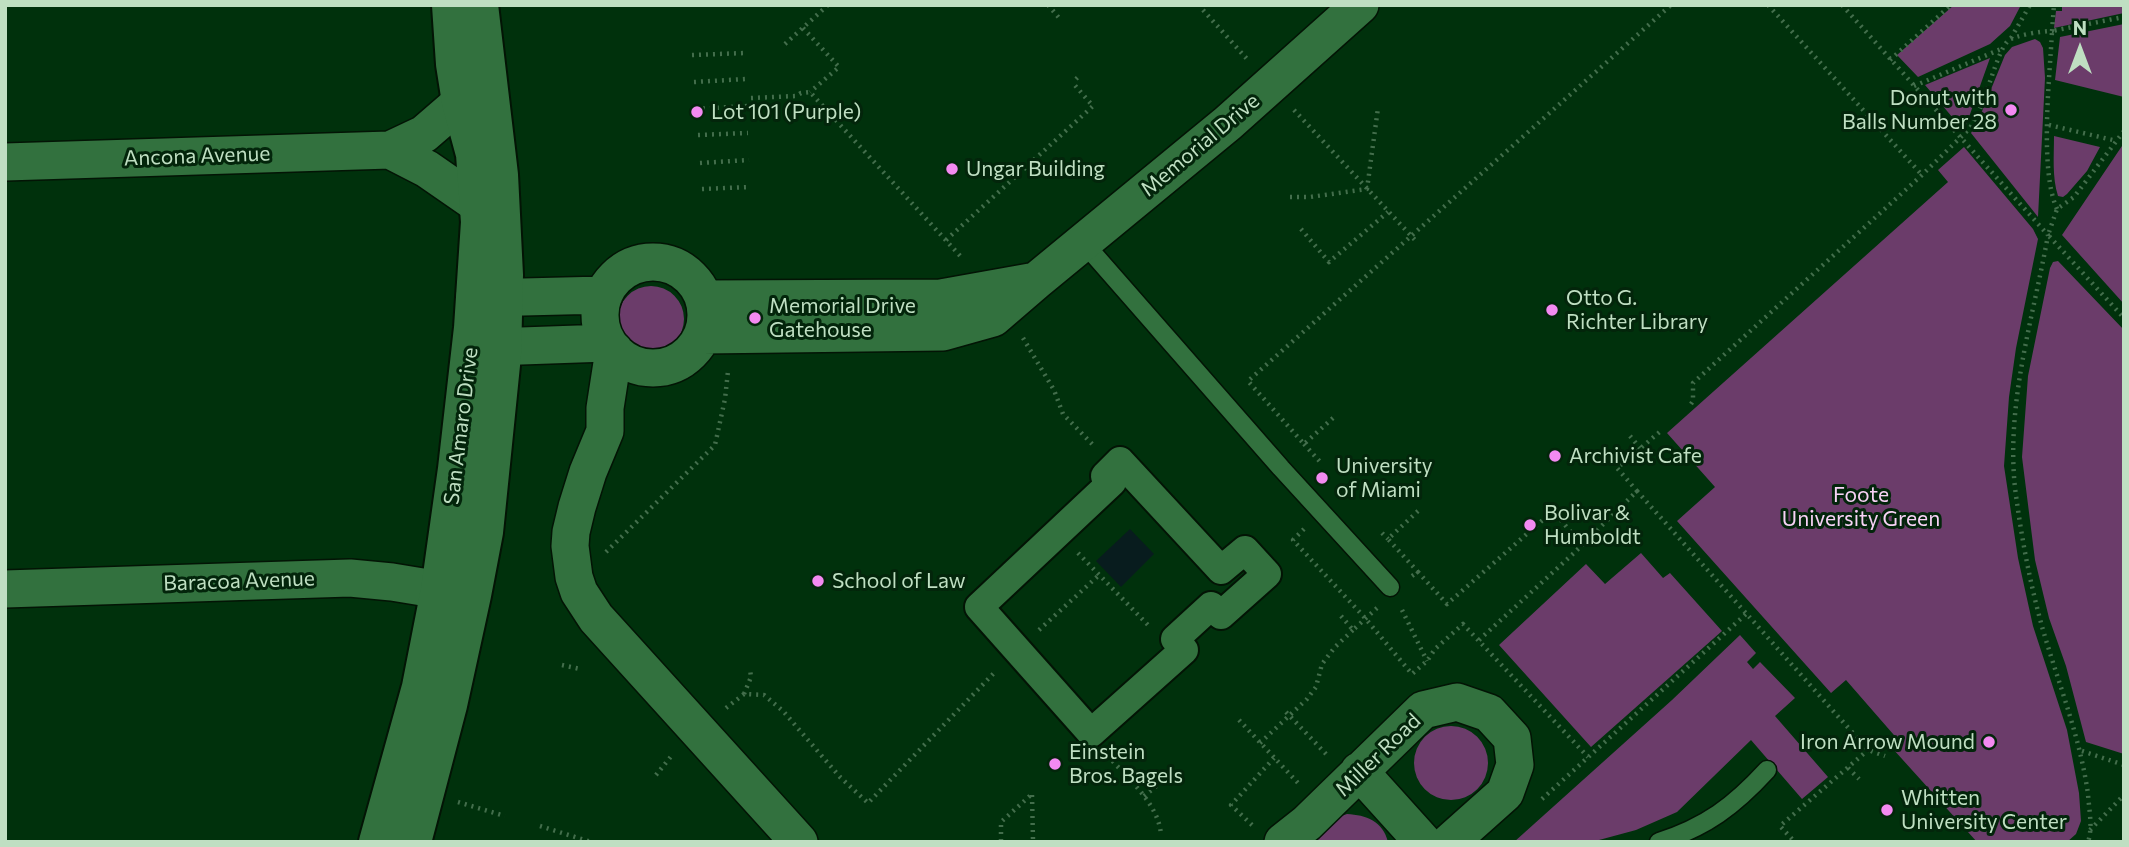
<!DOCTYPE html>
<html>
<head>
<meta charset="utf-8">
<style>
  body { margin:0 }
  #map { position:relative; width:2129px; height:847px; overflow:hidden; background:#00310c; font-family:Commissioner,sans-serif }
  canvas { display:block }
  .frame { position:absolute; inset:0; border:7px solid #bfdfc2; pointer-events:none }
  .north { position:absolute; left:2045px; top:14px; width:70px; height:70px; -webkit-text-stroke:5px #03250b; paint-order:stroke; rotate:0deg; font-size:19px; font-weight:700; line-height:28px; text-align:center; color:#bfdfc2 }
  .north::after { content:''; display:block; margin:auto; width:24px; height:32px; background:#bfdfc2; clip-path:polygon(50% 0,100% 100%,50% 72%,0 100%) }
</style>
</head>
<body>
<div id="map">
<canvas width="2129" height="847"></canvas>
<div class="frame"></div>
<div class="north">N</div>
</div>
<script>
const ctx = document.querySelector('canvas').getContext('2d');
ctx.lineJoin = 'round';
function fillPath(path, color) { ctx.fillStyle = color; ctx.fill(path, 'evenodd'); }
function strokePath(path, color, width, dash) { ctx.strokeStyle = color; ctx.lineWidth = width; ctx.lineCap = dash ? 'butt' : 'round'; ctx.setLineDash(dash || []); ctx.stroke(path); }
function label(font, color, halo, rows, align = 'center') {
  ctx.font = font + ' Commissioner,sans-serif'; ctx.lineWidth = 6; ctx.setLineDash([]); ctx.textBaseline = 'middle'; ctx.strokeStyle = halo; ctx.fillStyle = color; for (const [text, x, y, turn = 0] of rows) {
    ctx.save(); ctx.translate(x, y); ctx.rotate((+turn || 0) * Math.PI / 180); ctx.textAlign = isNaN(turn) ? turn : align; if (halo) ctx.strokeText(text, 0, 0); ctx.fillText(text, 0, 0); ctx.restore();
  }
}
const green = new Path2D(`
  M1954 5H2021L2010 26 1990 44 1918 77 1897 55Z
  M2062 5H2124V13L2054 28 2056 11H2062Z
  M2124 24V97L2055 80 2060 37Z
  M2035 39 2040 42 2043 48 2045 78 2038 217 1971 133 1978 121 2005 55 2012 47Z
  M1990 58 1964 131 1925 85Z
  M2054 136 2100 147 2087 171 2067 194 2063 197 2058 196C2052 177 2054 156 2054 136Z
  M2124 143V304L2062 235Z
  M1964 147 2033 229 2038 239 2016 348 2009 397 2004 466 2018 558 2033 626 2067 730 2079 793 2081 821 2076 834 2067 842H1977L1893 749 1900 742 1846 680 1831 693 1677 521 1715 487 1667 433 1948 182 1938 170Z
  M2058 261 2124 330V754L2086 742 2066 666 2049 618 2035 560 2022 457 2028 376 2050 268 2053 262Z
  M618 319a33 33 0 1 1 66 0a33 33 0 1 1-66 0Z
  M1641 553 1663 578 1670 573 1722 631 1591 747 1499 645 1586 564 1605 584Z
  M1740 635 1756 653 1747 662 1753 669 1760 662 1795 698 1775 716 1828 777 1802 799 1751 740 1677 812 1636 830 1599 840 1514 842 1672 700Z
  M1414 763a37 37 0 1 1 74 0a37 37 0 1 1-74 0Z
  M1347 814C1366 815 1383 821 1388 842H1317C1321 828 1334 818 1347 814Z`);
const water = new Path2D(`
  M1130 529 1154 554 1121 587 1096 561Z`);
const path = new Path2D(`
  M1048 5 1060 19
  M1768 5 1922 175
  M1842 5 2048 235C2033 319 2006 402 2015 488 2021 535 2030 584 2043 630 2059 685 2080 737 2088 794 2089 810 2093 827 2088 842
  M1203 10 1247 59
  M803 28 839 67 810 92
  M2011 38 2030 5
  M785 44 828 5
  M692 55 745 53
  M1890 60 1951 5
  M1076 79 1080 75
  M694 82 746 79
  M1914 86 2001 49
  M751 98 796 96 801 93 810 92 963 259
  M696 109 747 106
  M1294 110 1415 240
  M2049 125 2117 141
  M2124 131 2074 197 2057 209 2048 235 2124 318
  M698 135 748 133
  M700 163 749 160
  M702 189 750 187
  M1290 197H1310L1367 189 1378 108
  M2057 209C2039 169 2050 76 2052 31L2124 17
  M1301 229 1329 262 1388 212
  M946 240 1093 106 1072 82
  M1023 338 1054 390 1063 414 1094 446
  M1691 404 1693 401V383L1922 175 1969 129C1985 110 1996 50 2009 40 2017 35 2042 31 2052 31L2054 5
  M1333 418 1304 444 1248 381 1671 5
  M1630 436 1640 448
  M1304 444 1322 464
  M1637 491 1868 750 1885 756
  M1418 511 1388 539 1418 572
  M1304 529 1293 540 1365 618 1412 674 1427 661 1435 649 1463 624 1588 757
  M1382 533 1388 539
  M606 552 715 445 725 399 728 371
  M1078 553 1148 625
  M1412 576 1418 572 1447 604 1553 511 1582 545
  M1402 610 1427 661
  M1341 616 1353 630 1377 608
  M1039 630 1099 575
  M1479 640 1575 552 1637 491 1617 468 1662 430
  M562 665 580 669
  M744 694 751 677 750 669
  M726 708 744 694 764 695 783 711 840 777 868 803 995 672
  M1286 712 1326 754
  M1239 720 1298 783
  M1260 743 1307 699 1316 687 1322 664 1335 647 1353 630
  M2082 751 2124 765
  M1108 756C1128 779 1159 804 1161 835
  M1848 768 1859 779
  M656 775 673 754
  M1032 795 1033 840
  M1144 796 1164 780
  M1542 799 1746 614
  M458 802 505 816
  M1252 825 1231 805 1274 758
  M540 826 591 842
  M2090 830 2124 795
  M1792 839 1780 826 1868 750
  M1001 841V822L1032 794`);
const service = new Path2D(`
  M1083 242 1281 468 1390 587
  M1659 842C1706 827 1734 806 1767 770`);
const pedestrian = new Path2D(`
  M1120 461 1221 570 1245 550 1267 574 1221 615 1211 606 1175 639 1184 650 1091 733 979 607 1112 482 1105 476Z`);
const minor = new Path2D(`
  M390 150 427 169 479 205
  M5 162 390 150 424 134 461 102
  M600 315a53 53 0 1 1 106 0a53 53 0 1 1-106 0Z
  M1036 281 1228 123 1360 5
  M475 296 523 297 604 295
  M703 335 943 332 993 318 1036 281 941 298 704 299
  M472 345 521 346 607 343
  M614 350 605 408V431L588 472 577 507 571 532 570 546 574 577 579 592 596 618 799 842
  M5 589 350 578 392 582 471 595
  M1359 771 1423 842
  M1283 842 1307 823 1423 710 1457 702 1489 713 1512 738 1515 765 1505 793 1450 842`);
const tertiary = new Path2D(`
  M378 842 421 687 440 590 457 469 473 328 480 222 475 154 461 102 455 64 451 5
  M412 842 448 705 472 595 484 532 502 355 504 275 499 175 479 5`);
const markers = [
  [2011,110,7,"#f38af1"],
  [697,112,7,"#f38af1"],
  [952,169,7,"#f38af1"],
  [1552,310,7,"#f38af1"],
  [755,318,7,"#f38af1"],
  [1555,456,7,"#f38af1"],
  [1322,478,7,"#f38af1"],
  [1530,525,7,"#f38af1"],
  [818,581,7,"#f38af1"],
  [1989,742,7,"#f38af1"],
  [1055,764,7,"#f38af1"],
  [1887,810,7,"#f38af1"]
];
const poiNames = [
  ["Donut with",1997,98,"right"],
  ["Balls Number 28",1997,122,"right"],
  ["Lot 101 (Purple)",711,112],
  ["Ungar Building",966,169],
  ["Otto G.",1566,298],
  ["Richter Library",1566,322],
  ["Memorial Drive",769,306],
  ["Gatehouse",769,330],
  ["Archivist Cafe",1569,456],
  ["University",1336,466],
  ["of Miami",1336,490],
  ["Bolivar &",1544,513],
  ["Humboldt",1544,537],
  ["School of Law",832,581],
  ["Iron Arrow Mound",1975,742,"right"],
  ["Einstein",1069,752],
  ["Bros. Bagels",1069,776],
  ["Whitten",1901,798],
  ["University Center",1901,822]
];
const streetNames = [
  ["Memorial Drive",1200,145,-40],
  ["Ancona Avenue",197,156,-2],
  ["San Amaro Drive",461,426,-83],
  ["Baracoa Avenue",239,581,-2],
  ["Miller Road",1378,755,-44]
];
const parkNames = [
  ["Foote",1861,495],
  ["University Green",1861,519]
];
fillPath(green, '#6b3c6a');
fillPath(water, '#081c1e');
strokePath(service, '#031405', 21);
strokePath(pedestrian, '#031405', 32);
strokePath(minor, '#031405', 40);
strokePath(tertiary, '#031405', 42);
strokePath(path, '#436e4c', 4.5, [2, 5]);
strokePath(service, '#32713e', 18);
strokePath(pedestrian, '#32713e', 28);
strokePath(minor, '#32713e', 37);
strokePath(tertiary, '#32713e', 38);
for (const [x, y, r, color] of markers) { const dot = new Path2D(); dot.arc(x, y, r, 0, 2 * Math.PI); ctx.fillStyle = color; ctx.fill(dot); strokePath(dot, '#03250b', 2.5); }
label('21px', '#bfdfc2', '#03250b', poiNames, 'left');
label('21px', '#bfdfc2', '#03250b', streetNames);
label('21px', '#f8d2f6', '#03250b', parkNames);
</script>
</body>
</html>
